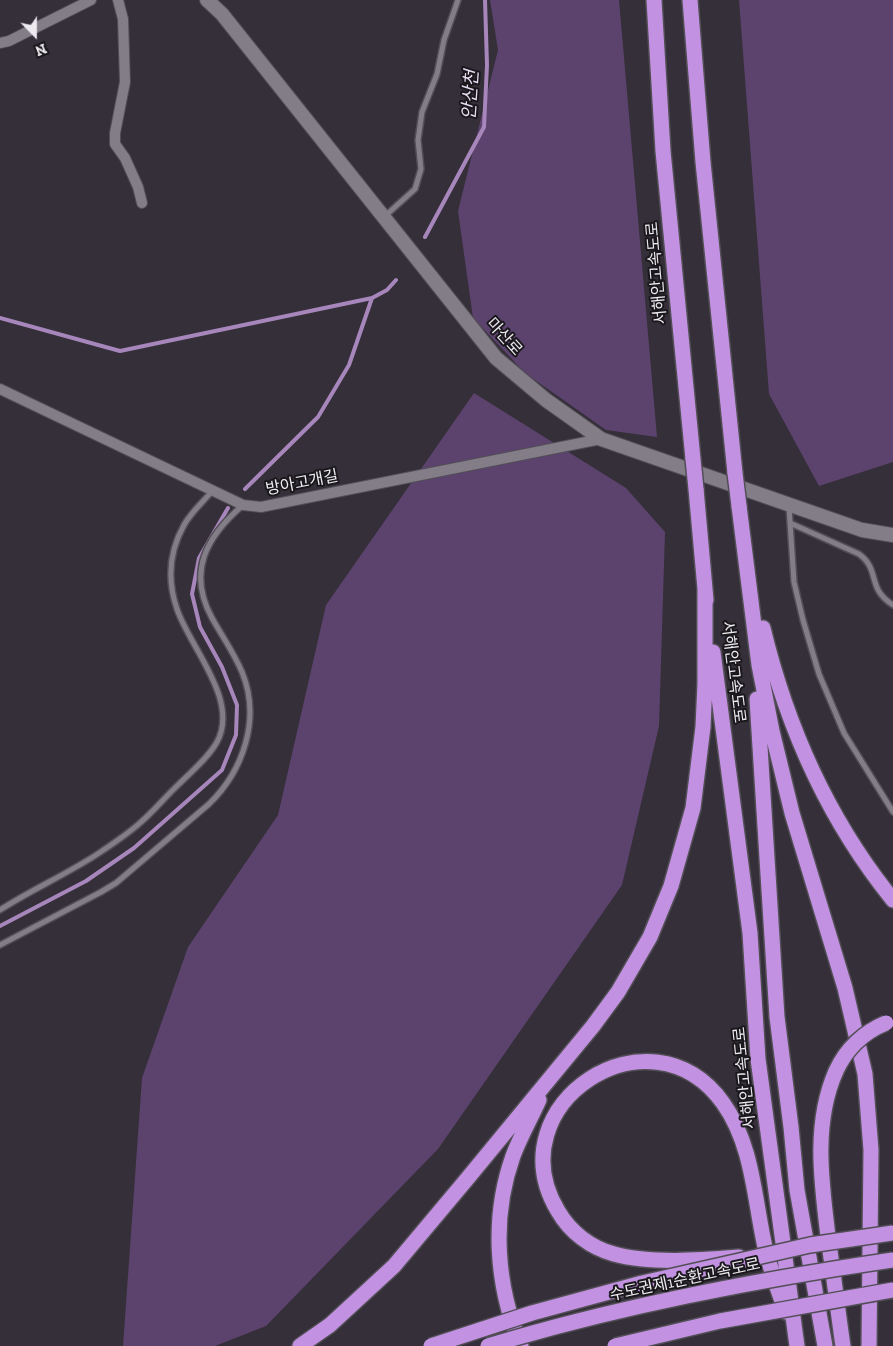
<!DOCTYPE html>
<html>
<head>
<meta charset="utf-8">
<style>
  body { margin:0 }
  #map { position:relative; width:893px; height:1346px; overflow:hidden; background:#342f38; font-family:"Zilla Slab",serif }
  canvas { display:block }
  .north { position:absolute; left:10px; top:10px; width:50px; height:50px; -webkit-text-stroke:4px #1a181c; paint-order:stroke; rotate:158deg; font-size:14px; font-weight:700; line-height:20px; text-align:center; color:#edeaf0 }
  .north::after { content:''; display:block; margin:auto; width:18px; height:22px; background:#edeaf0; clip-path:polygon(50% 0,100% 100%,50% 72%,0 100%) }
</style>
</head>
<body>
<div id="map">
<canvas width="893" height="1346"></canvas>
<div class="north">N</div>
</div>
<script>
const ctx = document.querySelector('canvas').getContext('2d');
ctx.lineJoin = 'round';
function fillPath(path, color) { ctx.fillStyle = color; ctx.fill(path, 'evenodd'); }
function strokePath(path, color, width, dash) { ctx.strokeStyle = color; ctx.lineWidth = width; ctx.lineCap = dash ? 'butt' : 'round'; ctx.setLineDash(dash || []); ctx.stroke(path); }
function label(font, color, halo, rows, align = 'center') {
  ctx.font = font + ' "Zilla Slab","Noto Sans KR",serif'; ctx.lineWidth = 4; ctx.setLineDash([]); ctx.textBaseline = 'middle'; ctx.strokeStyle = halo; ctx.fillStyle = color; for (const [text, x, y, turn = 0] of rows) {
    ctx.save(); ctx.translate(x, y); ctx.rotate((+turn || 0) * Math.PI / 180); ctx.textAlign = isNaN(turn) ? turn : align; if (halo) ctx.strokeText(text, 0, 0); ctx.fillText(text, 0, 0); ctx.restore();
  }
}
const green = new Path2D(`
  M490 0H619L657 437 606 430 525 373 473 318 458 211 498 50Z
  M739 0H893V462L819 486 769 394Z
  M474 393 626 488 665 532 659 726 622 885 438 1149 266 1326 215 1346H123L142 1078 188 947 278 815 326 605Z`);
const stream = new Path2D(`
  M425 237 484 127 487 65 485 0
  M0 318 120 351 372 298
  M245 489 318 417 349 365 372 298 387 290 396 280
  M0 926 86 881 134 848 222 770 236 735 237 705 222 667 200 627 192 594 199 558 228 508`);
const lane = new Path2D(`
  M385 216 415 189 421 169 418 140 422 112 437 74 444 40 458 0
  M789 507 794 582 803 620 819 674 844 733 893 812
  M790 523 859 554C881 570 866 588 893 605
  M0 910C31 890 65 875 96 855 111 845 128 834 141 822 155 810 166 796 179 784 192 771 208 758 217 742 240 700 189 646 177 609 167 580 169 552 184 525 191 512 204 501 213 490
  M0 945 101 892 116 883 209 804C244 770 261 718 242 672 234 653 222 636 212 618 187 572 206 537 243 505`);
const street = new Path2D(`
  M118 0 123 19 125 82 115 133V144L125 158 138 187 142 203
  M0 43 9 41 91 0
  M0 389 243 505 261 507 601 439`);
const secondary = new Path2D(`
  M207 0 222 14 496 358 546 400 601 439 862 530 893 535`);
const highway = new Path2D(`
  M654 0 663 151 693 459
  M690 0 703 162 735 473
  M696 489 706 600
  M739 506 759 665 772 731 792 813 845 988 865 1074 871 1150 869 1346
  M763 628C787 727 829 821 893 900
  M713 652 750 933 758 1059 797 1346
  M757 699 777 1017 791 1127 797 1190 825 1346
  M836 1071C812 1125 822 1186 829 1244 834 1278 838 1312 843 1346
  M739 1257C701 1260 650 1264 614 1254 591 1248 570 1232 558 1211 494 1104 651 1002 723 1103 753 1145 754 1198 765 1247 770 1269 778 1290 786 1312
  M300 1346 330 1325 394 1266 467 1179 593 1026 618 992 650 937 671 886 693 808 703 727 705 683V590
  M521 1346C496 1285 491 1218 513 1156 520 1137 531 1118 539 1100`);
const highwayBridge = new Path2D(`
  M693 459 696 489
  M735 473 739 506
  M836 1071C846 1049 864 1032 886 1023
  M431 1346 532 1313 642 1283 810 1245 893 1233
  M488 1346C620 1306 756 1280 893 1260
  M615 1346 720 1321 893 1290`);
const streetNames = [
  ["서해안고속도로",657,273,-95],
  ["마산로",504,337,48],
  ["방아고개길",302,483,-11],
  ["서해안고속도로",733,672,83],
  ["서해안고속도로",745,1078,-96],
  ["수도권제1순환고속도로",685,1280,-12]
];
const waterNames = [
  ["안산천",471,95,-86]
];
fillPath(green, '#5c436d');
strokePath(stream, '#a786bc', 4);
strokePath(lane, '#524e55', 8);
strokePath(street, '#524e55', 12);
strokePath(secondary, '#524e55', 16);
strokePath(highway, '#524e55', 18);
strokePath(lane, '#837d88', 5);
strokePath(street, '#837d88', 10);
strokePath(secondary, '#837d88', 14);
strokePath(highway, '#c291e2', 15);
strokePath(highwayBridge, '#524e55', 18, []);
strokePath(highwayBridge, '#c291e2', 15);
label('16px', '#edeaf0', '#1a181c', streetNames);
label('italic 18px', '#e9ddf2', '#1a181c', waterNames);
</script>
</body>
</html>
